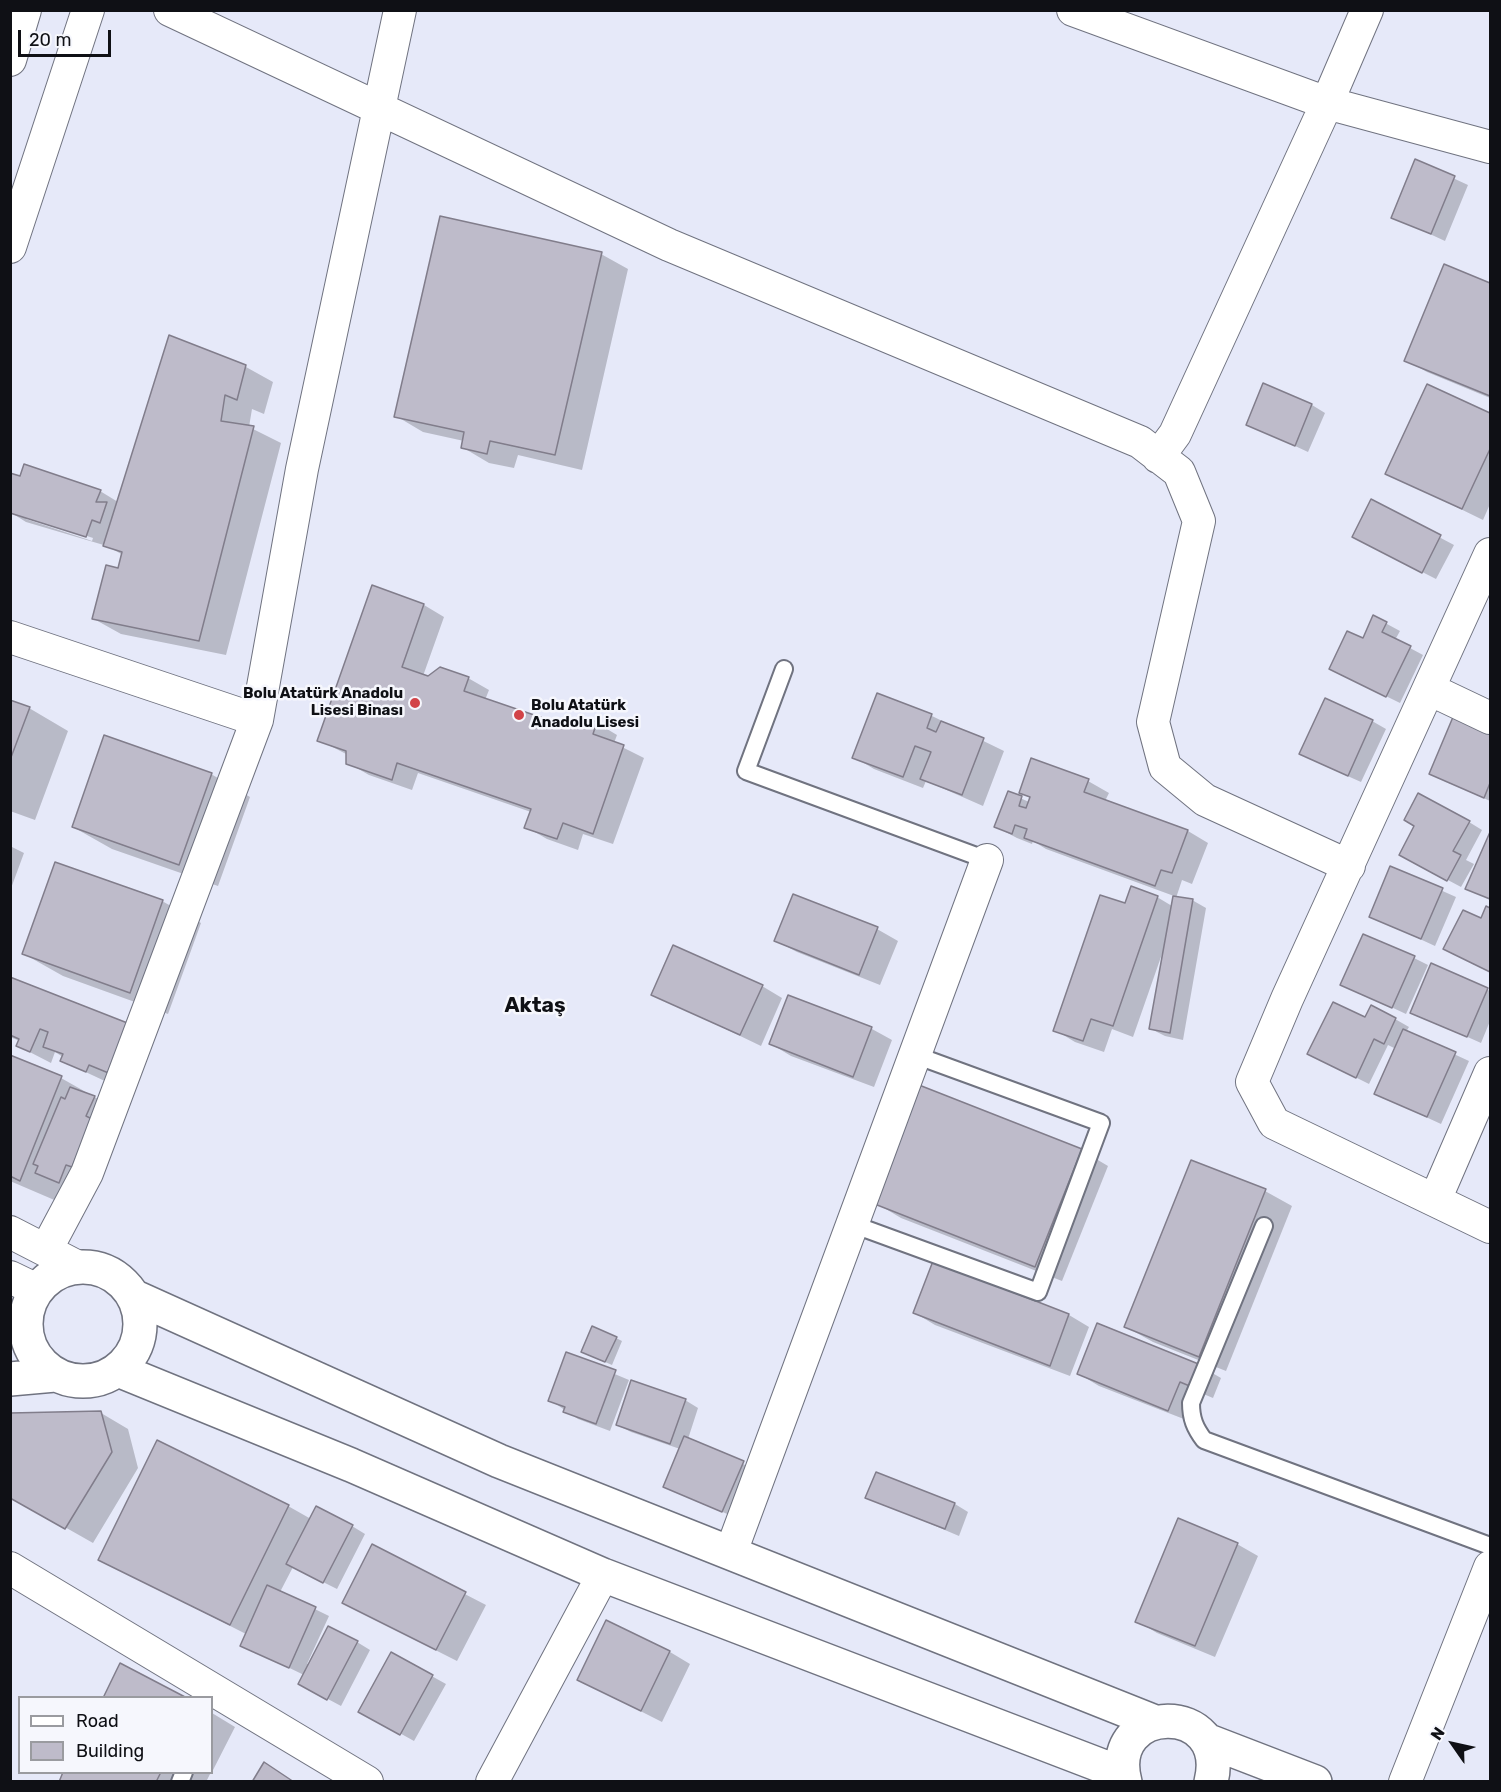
<!DOCTYPE html>
<html>
<head>
<meta charset="utf-8">
<style>
  body { margin:0 }
  #map { position:relative; width:1501px; height:1792px; overflow:hidden; background:#e6e9f9; font-family:Rubik,sans-serif }
  canvas { display:block }
  .frame { position:absolute; inset:0; border:12px solid #0f1015; pointer-events:none }
  .legend { position:absolute; left:18px; top:1696px; width:195px; height:78px; box-sizing:border-box; background:#f6f7fd; border:2px solid #9a9ba0; margin:0; padding:8px 10px; list-style:none; font-size:18px; color:#0f1015 }
  .legend li { display:flex; align-items:center; gap:12px; height:30px }
  .legend b { width:30px; border:2px solid #9a9ba0 }
  .north { position:absolute; left:1423px; top:1714px; width:60px; height:60px; -webkit-text-stroke:4px #f6f7fd; paint-order:stroke; rotate:304deg; font-size:16px; font-weight:700; line-height:24px; text-align:center; color:#0f1015 }
  .north::after { content:''; display:block; margin:auto; width:21px; height:27px; background:#0f1015; clip-path:polygon(50% 0,100% 100%,50% 72%,0 100%) }
  .scale { position:absolute; left:18px; top:30px; width:93px; height:27px; box-sizing:border-box; border:3px solid #0f1015; border-top:0; padding-left:8px; font-size:18px; line-height:21px; white-space:nowrap; color:#0f1015; -webkit-text-stroke:4px #f6f7fd; paint-order:stroke }
</style>
</head>
<body>
<div id="map">
<canvas width="1501" height="1792"></canvas>
<div class="frame"></div>
<ul class="legend">
<li><b style="height:8px;background:#fff"></b>Road</li>
<li><b style="height:16px;background:#bebbca"></b>Building</li>
</ul>
<div class="north">N</div>
<div class="scale">20 m</div>
</div>
<script>
const ctx = document.querySelector('canvas').getContext('2d');
ctx.lineJoin = 'round';
function fillPath(path, color) { ctx.fillStyle = color; ctx.fill(path, 'evenodd'); }
function strokePath(path, color, width, dash) { ctx.strokeStyle = color; ctx.lineWidth = width; ctx.lineCap = dash ? 'butt' : 'round'; ctx.setLineDash(dash || []); ctx.stroke(path); }
function label(font, color, halo, rows, align = 'center') {
  ctx.font = font + ' Rubik,sans-serif'; ctx.lineWidth = 5; ctx.setLineDash([]); ctx.textBaseline = 'middle'; ctx.strokeStyle = halo; ctx.fillStyle = color; for (const [text, x, y, turn = 0] of rows) {
    ctx.save(); ctx.translate(x, y); ctx.rotate((+turn || 0) * Math.PI / 180); ctx.textAlign = isNaN(turn) ? turn : align; if (halo) ctx.strokeText(text, 0, 0); ctx.fillText(text, 0, 0); ctx.restore();
  }
}
const shadow = new Path2D(`
  M1416 161 1468 185 1445 241 1393 217Z
  M601 254 628 269 582 470 518 455 514 468 489 463 462 447 464 441 423 432 396 416Z
  M1445 266 1490 284V398L1427 372 1406 360Z
  M170 337 246 367 273 382 264 414 252 409 249 427 281 443 226 655 121 634 94 619 119 570 123 555 107 546 26 522 10 512 21 478 100 491 118 502ZM26 516 93 538 92 541 26 519Z
  M1428 386 1490 415V504L1483 520 1387 473Z
  M1312 405 1325 413 1308 452 1248 424Z
  M1371 501 1454 545 1436 579 1367 544Z
  M373 587 424 605 444 617 423 676 468 678 489 690 485 700 576 731 597 723 617 735 614 743 644 758 613 844 583 834 578 850 547 839 526 827 531 812 418 773 412 790 369 775 348 763V755L319 740Z
  M1374 617 1400 631 1395 640 1423 655 1400 703 1331 669 1364 640Z
  M878 695 932 716 1004 751 983 806 926 781 923 788 874 769 854 757Z
  M10 702 29 708 68 731 35 820 10 811Z
  M1454 719 1490 735V801L1430 773Z
  M1372 721 1386 729 1361 782 1314 761Z
  M211 774 250 797 218 886 112 849 73 827Z
  M1088 781 1109 793 1105 801 1188 831 1208 843 1192 884 1182 880 1176 898 1192 900 1206 908 1183 1040 1165 1036 1151 1029 1162 954 1133 1037 1112 1029 1104 1052 1075 1042 1055 1030 1126 905 1157 897 1172 906 1174 896 1046 849 1033 841 1032 844 1017 838 996 827 1009 793 1029 802 1031 798 1020 792Z
  M1469 822 1482 830 1466 860 1474 864 1461 887 1414 862Z
  M1490 834V900L1467 888Z
  M10 846 24 853 10 891Z
  M1391 868 1456 897 1435 946 1370 916Z
  M162 901 201 923 168 1014 63 976 24 954Z
  M1487 908 1490 910V972L1459 956Z
  M877 929 898 941 880 985 797 952 776 941Z
  M1414 958 1428 965 1406 1014 1342 984Z
  M1432 965 1490 991V1021L1481 1043 1412 1012Z
  M10 979 129 1026 107 1082 62 1061 63 1057 55 1052 51 1063 18 1046 20 1041 10 1037Z
  M762 986 782 998 761 1046 653 994Z
  M789 997 872 1029 892 1040 874 1087 791 1056 771 1044Z
  M1366 1019H1395L1409 1027 1406 1032 1469 1061 1441 1124 1376 1094 1396 1049 1388 1045 1369 1084 1323 1061Z
  M10 1056 61 1078 100 1100 59 1202 10 1181Z
  M1081 1150 1108 1166 1062 1281 901 1218 874 1202Z
  M1265 1191 1292 1206 1226 1371 1153 1342 1126 1327Z
  M934 1263 1069 1315 1089 1327 1070 1376 935 1325 915 1313Z
  M616 1338 622 1341 612 1365 589 1355Z
  M567 1354 629 1380 610 1431 578 1419 550 1400Z
  M1200 1366 1221 1378 1213 1398 1201 1393 1189 1421 1099 1386 1079 1374Z
  M685 1400 698 1408 688 1439 756 1470 736 1518 665 1486 680 1449 631 1432 617 1425Z
  M101 1413 128 1429 138 1468 93 1543 10 1496Z
  M867 1497 955 1504 968 1512 959 1536Z
  M288 1506 311 1519 352 1526 365 1534 337 1589 293 1567 280 1592 329 1616 307 1664 357 1642 370 1650 341 1706 313 1691 304 1675 242 1645 246 1634 100 1560Z
  M1179 1520 1237 1544 1258 1556 1215 1657 1157 1633 1137 1621Z
  M372 1546 486 1605 457 1661 364 1614Z
  M670 1652 690 1664 662 1722 579 1680Z
  M392 1654 446 1684 414 1741 360 1711Z
  M212 1713 235 1727 212 1772Z
  M65 1772H211L206 1782H60Z`);
const building = new Path2D(`
  M1415 159 1455 176 1431 234 1391 218Z
  M440 216 602 252 555 455 490 441 487 454 461 448 464 432 394 417Z
  M1444 264 1490 283V396L1404 361Z
  M169 335 246 365 237 400 225 395 221 421 254 426 199 641 92 619 106 565 118 568 122 552 103 546Z
  M1263 383 1312 404 1295 446 1246 425Z
  M1427 384 1490 413V449L1462 509 1385 474Z
  M24 464 101 490 96 502H107L100 523 92 520 86 537 10 513V473L20 476Z
  M1371 499 1441 535 1422 573 1352 537Z
  M372 585 424 604 402 667 428 676 440 667 469 677 464 691 575 729 579 716 597 722 593 734 624 745 593 834 563 823 557 839 524 828 531 809 397 763 392 780 346 764V751L317 741Z
  M1373 615 1387 622 1382 632 1411 646 1386 697 1329 669 1347 631 1363 638Z
  M877 693 932 714 927 728 936 732 941 721 984 738 962 795 920 779 931 752 915 746 903 777 852 758Z
  M1325 698 1373 720 1348 776 1299 754Z
  M10 700 30 707 10 760Z
  M1453 717 1490 733V783L1484 798 1429 774Z
  M104 735 212 773 179 865 72 827Z
  M1031 758 1089 779 1084 792 1188 830 1172 873 1161 870 1155 886 1024 838 1027 829 1015 825 1012 834 994 827 1008 791 1022 796 1019 806 1026 808 1030 797 1019 793Z
  M1418 793 1470 821 1453 851 1461 855 1447 881 1399 855 1414 826 1404 820Z
  M1490 832V899L1465 889Z
  M55 862 163 900 130 993 22 954Z
  M1390 866 1443 888 1421 939 1369 917Z
  M1131 886 1158 896 1113 1026 1091 1019 1083 1041 1053 1031 1100 895 1125 903Z
  M793 894 878 927 859 975 774 941Z
  M1173 896 1193 899 1170 1033 1149 1029Z
  M1486 906 1490 908V972L1443 949 1463 910 1481 918Z
  M1363 934 1415 956 1392 1008 1340 985Z
  M673 945 763 985 740 1035 651 995Z
  M1431 963 1488 988 1467 1037 1410 1013Z
  M10 977 130 1024 111 1074 89 1065 86 1072 60 1061 63 1054 43 1047 48 1032 40 1029 30 1052 16 1046 19 1039 10 1035Z
  M788 995 872 1027 853 1077 769 1044Z
  M1333 1002 1365 1017 1371 1005 1396 1018 1384 1044 1374 1039 1356 1078 1307 1054Z
  M1403 1029 1456 1052 1427 1117 1374 1094Z
  M10 1055 62 1076 20 1181 10 1176Z
  M919 1085 1082 1149 1035 1267 872 1203Z
  M70 1087 95 1096 86 1116 92 1119 72 1167 66 1165 59 1183 35 1173 38 1166 33 1164 61 1097 65 1099Z
  M1191 1160 1266 1189 1199 1357 1124 1327Z
  M933 1261 1069 1314 1050 1366 913 1313Z
  M1097 1323 1201 1365 1192 1387 1180 1382 1168 1411 1077 1374Z
  M592 1326 617 1337 605 1362 581 1352Z
  M566 1352 616 1370 596 1424 563 1412 565 1407 548 1401Z
  M631 1380 686 1399 670 1444 616 1425Z
  M101 1411 112 1452 65 1529 10 1498V1413Z
  M684 1436 744 1461 722 1512 663 1487Z
  M157 1440 289 1505 230 1625 98 1560Z
  M876 1472 955 1503 945 1529 865 1498Z
  M316 1506 353 1525 323 1583 286 1564Z
  M1178 1518 1238 1543 1195 1646 1135 1622Z
  M372 1544 466 1592 436 1650 342 1603Z
  M267 1585 316 1607 289 1668 240 1646Z
  M606 1620 670 1651 641 1711 577 1680Z
  M328 1626 358 1641 327 1700 298 1684Z
  M391 1652 433 1675 400 1735 358 1712Z
  M120 1663 187 1698H103Z
  M264 1762 294 1782H252Z
  M63 1772H161L156 1782H59Z`);
const service = new Path2D(`
  M784 669 746 771 987 860
  M852 1224 1038 1292 1101 1123 915 1055
  M1264 1226 1191 1403C1191 1419 1195 1428 1204 1440L1490 1546
  M180 1782 184 1772`);
const minor = new Path2D(`
  M170 10 669 245 1140 442 1179 472 1199 521 1153 722 1165 767 1205 800 1349 866
  M1073 10 1327 103 1490 147
  M10 60 25 10
  M10 247 88 10
  M1158 457 1175 434 1327 103 1367 10
  M1490 554 1287 999 1252 1082 1274 1123 1490 1227
  M10 637 257 720
  M1429 689 1490 718
  M1435 1200 1490 1073
  M10 1232 78 1267
  M46 1250 87 1173 257 720 302 469 400 10
  M10 1277 37 1290
  M731 1552 987 860
  M10 1568 367 1782
  M492 1782 603 1575
  M1405 1782 1490 1567`);
const primary = new Path2D(`
  M26 1324a57 57 0 1 1 114 0a57 57 0 1 1-114 0Z
  M133 1296 499 1461 1155 1722
  M118 1370 351 1465 603 1575 1123 1774
  M10 1379 55 1375
  M1206 1740 1315 1782
  M1125 1782C1104 1702 1231 1700 1211 1782`);
const markers = [
  [415,703,6,"#d24348"],
  [519,715,6,"#d24348"]
];
const poiNames = [
  ["Bolu Atatürk Anadolu",403,694],
  ["Lisesi Binası",403,711],
  ["Bolu Atatürk",531,706,"left"],
  ["Anadolu Lisesi",531,723,"left"]
];
const districtNames = [
  ["Aktaş",535,1006]
];
fillPath(shadow, '#0003');
fillPath(building, '#bebbca');
strokePath(building, '#817d8b', 1.5);
strokePath(service, '#707380', 20);
strokePath(minor, '#707380', 34);
strokePath(primary, '#707380', 36);
strokePath(service, '#fff', 16);
strokePath(minor, '#fff', 32);
strokePath(primary, '#fff', 33);
for (const [x, y, r, color] of markers) { const dot = new Path2D(); dot.arc(x, y, r, 0, 2 * Math.PI); ctx.fillStyle = color; ctx.fill(dot); strokePath(dot, '#f6f7fd', 2); }
label('bold 15px', '#0f1015', '#f6f7fd', poiNames, 'right');
label('bold 21px', '#0f1015', '#f6f7fd', districtNames);
</script>
</body>
</html>
